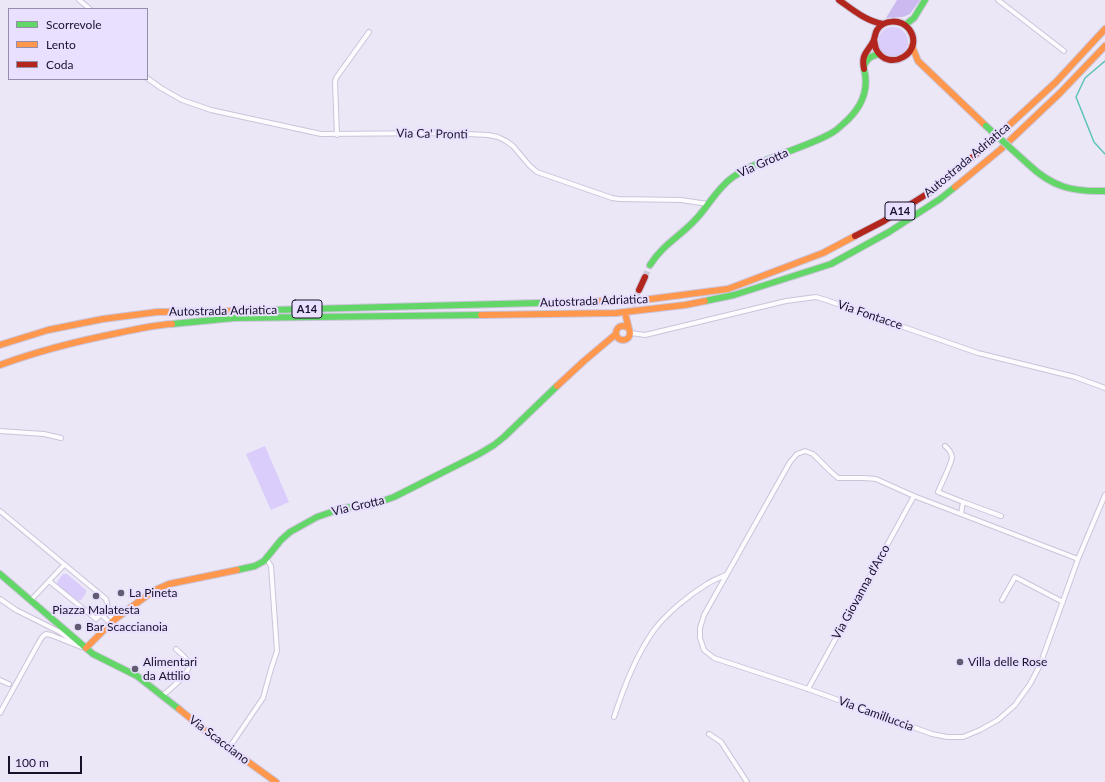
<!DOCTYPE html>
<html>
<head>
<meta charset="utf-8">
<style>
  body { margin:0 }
  #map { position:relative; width:1105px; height:782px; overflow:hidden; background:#ece7f7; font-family:Lato,sans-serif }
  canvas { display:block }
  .legend { position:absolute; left:8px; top:8px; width:140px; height:72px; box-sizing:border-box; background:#e8e0fe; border:1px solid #958da9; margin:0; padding:5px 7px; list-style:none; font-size:12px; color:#19102a }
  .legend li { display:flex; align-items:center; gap:8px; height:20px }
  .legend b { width:20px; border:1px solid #958da9 }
  .scale { position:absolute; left:8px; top:756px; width:74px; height:18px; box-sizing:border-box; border:2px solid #19102a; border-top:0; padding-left:5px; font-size:12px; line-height:14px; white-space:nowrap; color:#19102a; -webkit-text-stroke:3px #e8e0fe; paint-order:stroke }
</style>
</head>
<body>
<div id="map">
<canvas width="1105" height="782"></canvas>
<ul class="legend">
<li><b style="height:5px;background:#63d668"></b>Scorrevole</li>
<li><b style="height:5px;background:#ff974d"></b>Lento</li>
<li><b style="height:5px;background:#b3261e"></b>Coda</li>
</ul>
<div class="scale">100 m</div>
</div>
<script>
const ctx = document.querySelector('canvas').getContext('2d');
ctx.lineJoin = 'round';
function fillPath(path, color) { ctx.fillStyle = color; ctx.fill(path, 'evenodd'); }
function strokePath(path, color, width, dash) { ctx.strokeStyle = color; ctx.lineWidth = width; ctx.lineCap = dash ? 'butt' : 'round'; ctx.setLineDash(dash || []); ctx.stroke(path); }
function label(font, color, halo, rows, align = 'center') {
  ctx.font = font + ' Lato,sans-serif'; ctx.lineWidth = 4; ctx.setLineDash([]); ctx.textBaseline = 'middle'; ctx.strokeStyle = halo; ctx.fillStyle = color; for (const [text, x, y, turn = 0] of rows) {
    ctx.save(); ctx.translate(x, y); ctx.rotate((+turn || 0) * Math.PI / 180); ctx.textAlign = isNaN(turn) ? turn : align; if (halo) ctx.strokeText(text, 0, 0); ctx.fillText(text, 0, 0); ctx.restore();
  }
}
const green = new Path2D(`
  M878 42a15 15 0 1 1 30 0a15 15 0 1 1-30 0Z
  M265 446 289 502 271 510 246 454Z
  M63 574H67L86 590V593L81 600 77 601 58 586 57 582Z`);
const forest = new Path2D(`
  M897 0H920L910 14 903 17 886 18Z`);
const stream = new Path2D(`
  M1105 61 1085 78 1076 97 1094 142 1105 154`);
const secondaryTunnel = new Path2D(`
  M645 277 650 265
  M628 314 639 290`);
const street = new Path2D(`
  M79 0 90 9
  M998 0 1064 51
  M147 78 161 88 182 100 211 110 321 134 446 133 488 135 498 137 506 141 513 146 529 165 537 172 612 198 619 199 681 200 708 204
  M337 135 335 82 336 78 369 32
  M631 333 645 335 786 301 816 297 826 300 978 353 1075 377 1105 388
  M0 431 44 434 61 438
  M945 446C949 449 951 452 952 457 952 463 941 484 938 492L963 502 961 514
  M963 502 1001 516
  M0 511 106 599 108 608 105 610 114 620
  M1078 559 914 496 876 479 864 478H838L830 471 813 454 805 451 797 454 790 462 704 615 700 628V638L704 650 714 658 808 689 932 734 947 737H963L980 730 998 720 1015 705 1030 684 1040 665 1078 559 1105 495
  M49 581 96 619 101 614 110 623
  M0 599 16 610 60 632 77 644
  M31 600 64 565
  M1002 600 1015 577 1063 602
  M0 680 9 684
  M808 689 914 496
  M162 696C169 690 191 673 189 664 187 658 180 653 176 649
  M0 713 39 642 43 636 46 634 51 635 81 647
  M614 717C624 687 635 657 654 630 667 613 689 595 707 584 713 580 720 578 727 574
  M709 734 721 742 747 782
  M229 748 263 698 271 669 277 651 271 566 266 558`);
const fast = new Path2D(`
  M905 25 914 18 925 0
  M864 66C867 58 871 56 879 54
  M1028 164C1052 187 1072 192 1105 191
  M650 265C662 245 682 235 697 218 709 205 718 187 733 177 761 158 800 150 830 134 834 132 839 128 842 125 859 111 870 92 864 69
  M705 301 734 295 831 264 889 232 940 199 955 187
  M232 311 577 302
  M172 324 234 318 481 315
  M237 570 255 566 264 561 281 540 290 532 317 517 343 508 371 505 394 497 479 454 494 445 504 437 557 386
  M0 574 93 654 137 676 179 709`);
const slow = new Path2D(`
  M912 46 918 61 986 126
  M1005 129 1056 82 1105 29
  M955 187 1001 149 1060 93 1105 46
  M577 302 643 300 728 289 823 253 855 236
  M481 315 616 313 685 305 705 301
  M626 317 629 329
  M616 333a7 7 0 1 1 14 0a7 7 0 1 1-14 0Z
  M0 345 48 330 103 319 157 312 232 311
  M0 365C38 351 78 341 118 333 136 329 154 325 172 324
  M557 386 584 361 616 334
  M86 648 114 620 153 591 169 584 237 570
  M179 709 208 733 276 782`);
const jam = new Path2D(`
  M839 0C853 10 866 21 883 24
  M864 69C861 54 867 53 873 42 875 38 875 33 877 30 884 19 901 19 909 29 926 52 888 74 876 49 875 46 875 43 874 40
  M855 236 884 221 930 192 991 142 1005 129
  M639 290 645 277`);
const fastBridge = new Path2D(`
  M986 126 1028 164`);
const markers = [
  [121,593,4,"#635b72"],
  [96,596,4,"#635b72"],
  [78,627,4,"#635b72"],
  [960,662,4,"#635b72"],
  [135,669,4,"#635b72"]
];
const shields = [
  [900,211,30],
  [307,309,30]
];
const shieldNames = [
  ["A14",900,211],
  ["A14",307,309]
];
const streetNames = [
  ["Via Ca' Pronti",432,134,1],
  ["Autostrada Adriatica",967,160,-40],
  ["Via Grotta",763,163,-24],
  ["Autostrada Adriatica",594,301,-2],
  ["Autostrada Adriatica",223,311,-1],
  ["Via Fontacce",870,315,19],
  ["Via Grotta",358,506,-13],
  ["Via Giovanna d'Arco",861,592,-61],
  ["Via Camilluccia",876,714,20],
  ["Via Scacciano",219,740,37]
];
const poiNames = [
  ["La Pineta",129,593],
  ["Piazza Malatesta",96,610,"center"],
  ["Bar Scaccianoia",86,627],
  ["Alimentari",143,662],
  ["da Attilio",143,676],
  ["Villa delle Rose",968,662]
];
fillPath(green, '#daccfb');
fillPath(forest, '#cbbaf0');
strokePath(stream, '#5dc4b7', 1.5);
strokePath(secondaryTunnel, '#ccc7d8', 6, [6, 3]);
strokePath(street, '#cbc4da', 6);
strokePath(fast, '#cbc4da', 8);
strokePath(slow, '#cbc4da', 8);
strokePath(jam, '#cbc4da', 8);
strokePath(street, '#fcfbfe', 4);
strokePath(fast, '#63d668', 6);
strokePath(slow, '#ff974d', 6);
strokePath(jam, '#b3261e', 6);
strokePath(fastBridge, '#cbc4da', 8, []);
strokePath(fastBridge, '#63d668', 6);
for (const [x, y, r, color] of markers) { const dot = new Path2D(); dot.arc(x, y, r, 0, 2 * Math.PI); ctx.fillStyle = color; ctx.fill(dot); strokePath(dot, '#e8e0fe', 1.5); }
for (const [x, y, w] of shields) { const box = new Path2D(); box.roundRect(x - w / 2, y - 9, w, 18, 3); ctx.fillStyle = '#e8e0fe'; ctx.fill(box); strokePath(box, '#19102a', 1); }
label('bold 11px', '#19102a', null, shieldNames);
label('12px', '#19102a', '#e8e0fe', streetNames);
label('12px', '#19102a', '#e8e0fe', poiNames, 'left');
</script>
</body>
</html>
